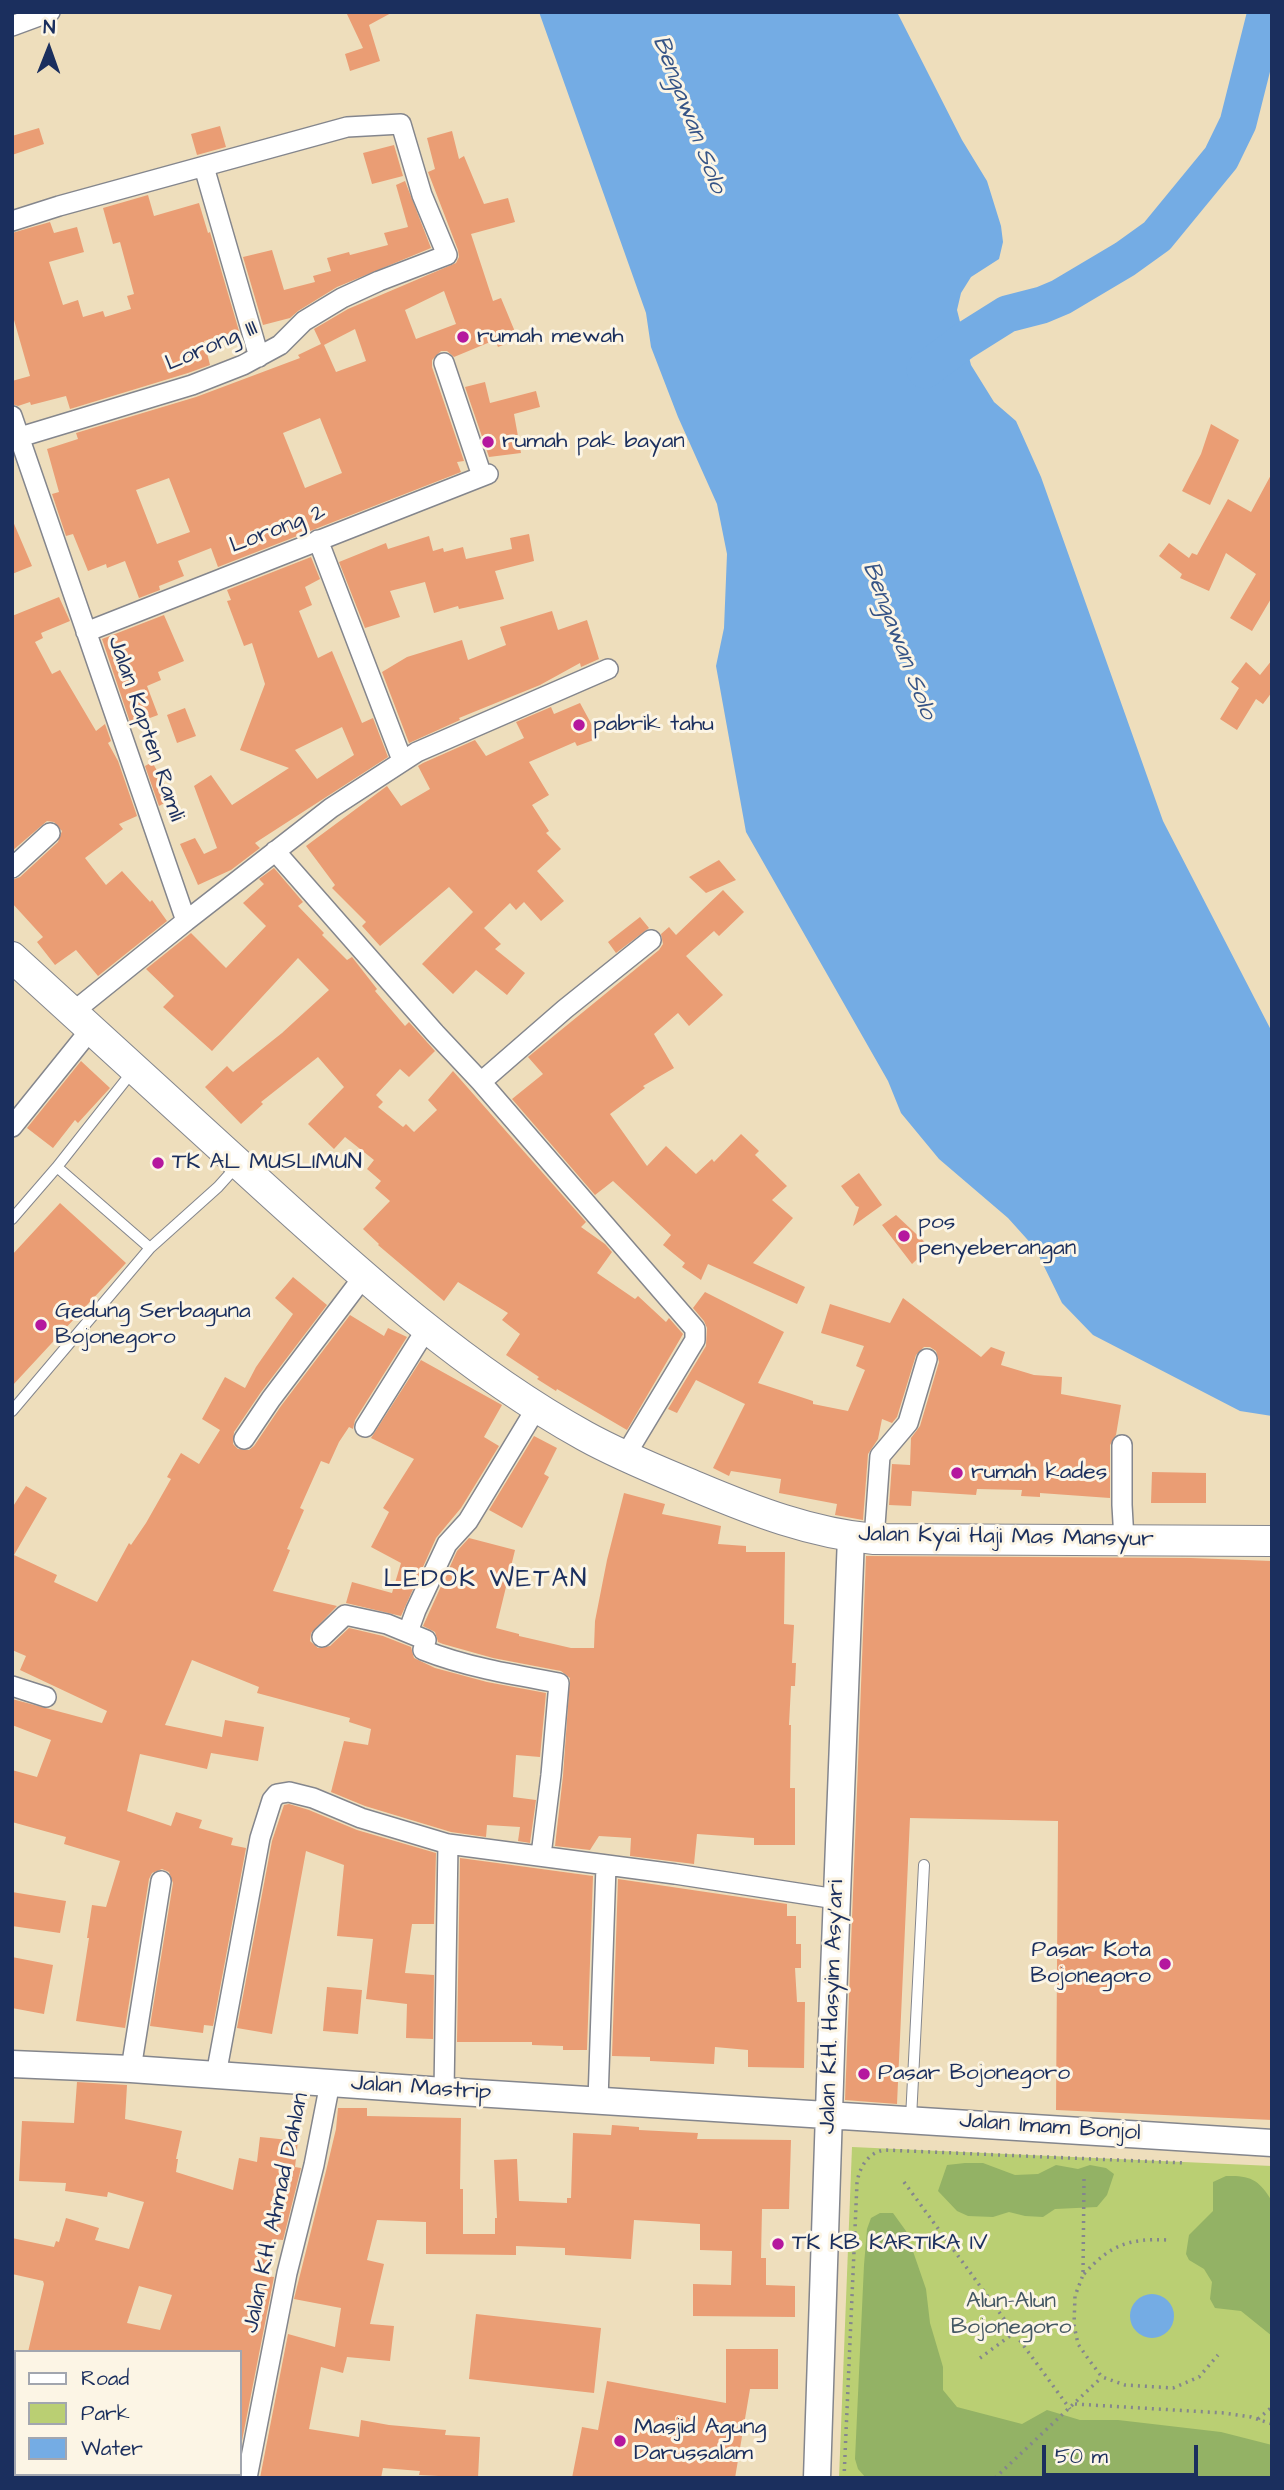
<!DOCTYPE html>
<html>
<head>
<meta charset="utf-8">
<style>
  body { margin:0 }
  #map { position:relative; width:1284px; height:2490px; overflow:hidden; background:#eedebc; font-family:"Architects Daughter",sans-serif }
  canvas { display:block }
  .frame { position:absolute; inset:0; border:14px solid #1b2f5e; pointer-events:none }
  .legend { position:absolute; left:14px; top:2350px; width:228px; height:126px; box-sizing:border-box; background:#fcf5e5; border:2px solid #a2a6af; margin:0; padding:9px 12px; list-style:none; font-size:21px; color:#1b2f5e }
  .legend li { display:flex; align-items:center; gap:14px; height:35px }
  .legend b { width:35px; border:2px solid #a2a6af }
  .north { position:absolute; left:14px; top:14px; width:70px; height:70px; -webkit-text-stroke:5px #fcf5e5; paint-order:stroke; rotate:1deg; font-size:19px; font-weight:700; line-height:28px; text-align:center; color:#1b2f5e }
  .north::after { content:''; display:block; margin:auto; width:24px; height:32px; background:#1b2f5e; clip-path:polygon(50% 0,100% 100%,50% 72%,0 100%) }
  .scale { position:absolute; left:1042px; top:2445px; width:156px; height:32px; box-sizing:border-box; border:4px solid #1b2f5e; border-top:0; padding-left:9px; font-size:21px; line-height:24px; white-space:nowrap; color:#1b2f5e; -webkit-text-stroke:5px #fcf5e5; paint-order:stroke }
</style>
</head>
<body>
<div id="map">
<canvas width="1284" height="2490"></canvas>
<div class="frame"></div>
<ul class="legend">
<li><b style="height:9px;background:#fff"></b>Road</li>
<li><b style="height:19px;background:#bacf73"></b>Park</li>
<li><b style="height:19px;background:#74ace4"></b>Water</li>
</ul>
<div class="north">N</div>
<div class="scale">50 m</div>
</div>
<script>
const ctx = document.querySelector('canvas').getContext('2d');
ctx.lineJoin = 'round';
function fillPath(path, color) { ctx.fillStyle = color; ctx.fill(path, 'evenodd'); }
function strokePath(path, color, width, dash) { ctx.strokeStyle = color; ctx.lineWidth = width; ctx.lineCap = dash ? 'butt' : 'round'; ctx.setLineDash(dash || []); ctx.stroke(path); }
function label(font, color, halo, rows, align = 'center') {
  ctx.font = font + ' "Architects Daughter",sans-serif'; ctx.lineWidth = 6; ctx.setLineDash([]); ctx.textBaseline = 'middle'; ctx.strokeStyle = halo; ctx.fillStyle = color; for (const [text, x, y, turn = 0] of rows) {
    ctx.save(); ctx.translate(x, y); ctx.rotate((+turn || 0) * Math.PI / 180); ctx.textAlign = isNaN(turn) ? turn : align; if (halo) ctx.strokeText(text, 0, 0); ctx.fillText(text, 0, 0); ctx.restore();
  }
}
const green = new Path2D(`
  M852 2147 1272 2166V2478H839Z`);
const forest = new Path2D(`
  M965 2163H983L1015 2175 1038 2174 1056 2165 1078 2169 1090 2165 1106 2168 1114 2174 1107 2195 1097 2207 1055 2209 1043 2217 1025 2216 1009 2212 993 2217 968 2216 957 2211 938 2191 947 2165Z
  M1226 2176C1251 2175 1259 2180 1272 2201V2336L1241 2311 1215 2308 1210 2299 1212 2282 1204 2269 1189 2260 1186 2254 1189 2235 1213 2211V2182Z
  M880 2213H893L906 2231 926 2289 930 2323 943 2367V2390L957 2407 1022 2424 1047 2410 1080 2420H1118L1221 2432 1272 2445V2478H866L858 2469 855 2459 864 2265 867 2229 871 2218Z`);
const water = new Path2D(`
  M539 12H897L962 140 987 181 1001 226 1003 242 999 259 971 277 961 293 957 310 971 365 994 402 1016 421 1041 477 1163 821 1272 1032V1416L1240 1411 1093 1335 1062 1303 1035 1248 1008 1218 939 1159 901 1113 888 1081 746 832 716 666 724 628 727 554 717 504 678 417 651 347 646 313Z
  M1130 2316a22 22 0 1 1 44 0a22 22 0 1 1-44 0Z`);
const river = new Path2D(`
  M925 370 964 341 1007 314 1042 305 1061 297 1125 259 1157 236 1221 158 1238 123 1266 12`);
const building = new Path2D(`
  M346 12H393L369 25 380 61 350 71 345 54 363 48Z
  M220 126 226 147 197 155 191 134Z
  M39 128 44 144 12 155V136Z
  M452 131 459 159 464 156 484 204 508 198 515 222 471 234 493 301 501 298 518 339 498 347 495 340 454 357 447 351H441L432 360V367L464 461 457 462 461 472 218 567 211 548 178 561 184 576 159 586 160 590 139 598 125 561 107 568 106 564 88 571 73 534 66 536 52 494 59 492 47 449 78 439 76 433 196 397 300 358 298 355 321 344 314 329 348 309 456 263 459 257 458 250 428 172 435 169 427 138ZM444 291 456 324 416 339 405 310ZM355 329 366 361 336 372 324 345ZM320 418 342 473 305 488 283 433ZM169 478 190 532 157 544 136 490Z
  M394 145 403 176 372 184 363 153Z
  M405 181 431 248 337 287 298 311 290 318 263 325 243 257 272 250 284 290 315 282 313 276 331 271 327 258 349 252 350 255 388 245 384 233 408 227 396 185Z
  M148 195 154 216 199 203 208 233 210 232 239 331 204 341 210 365 188 373 70 409 66 396 31 405 30 402 18 406 12 404V381L30 376 12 313V233L50 222 54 233 77 227 84 252 49 262 63 305 78 300 83 317 103 311 105 317 131 309 127 296 134 294 120 242 113 244 103 208Z
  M485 382 490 403 536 391 540 407 514 414 521 453 489 457 465 387Z
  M1211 424 1239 440 1210 505 1182 491 1201 454Z
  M1272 473V597L1252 631 1230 618 1256 574 1226 553 1209 591 1180 578 1182 574 1159 556 1169 543 1189 558 1192 553 1197 555 1228 499 1251 512Z
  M12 519 32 566 12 574Z
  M529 534 534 561 495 571 504 599 459 609 458 606 434 613 425 582 390 591 400 617 365 628 339 562 386 543 388 549 429 536 433 551 443 548 444 552 463 547 466 559 512 549 510 538Z
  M311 557 320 579 305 587 312 605 299 611 318 658 332 651 362 723 373 718 388 757 255 843 260 848 231 870 198 885 180 844 195 838 204 854 217 848 194 786 211 775 232 805 289 768 240 750 265 684 252 643 244 646 227 601 231 600 227 590ZM342 727 354 755 317 779 295 750Z
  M59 597 70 621 41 633 43 638 35 642 52 674 60 670 96 731 105 724 111 741 108 743 118 761 137 816 119 824 123 829 85 858 106 885 122 871 150 902 152 900 167 921 98 976 76 950 55 965 37 942 43 937 12 903V880L20 877 58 842 62 831 54 822 47 821 12 851V616Z
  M552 611 558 630 587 620 599 659 581 667 580 663 540 685 459 718 460 720 409 743 382 672 407 657 462 640 468 660 506 645 500 627Z
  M164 615 184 661 158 672 161 680 147 686 158 715 131 725 102 639Z
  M1272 660V692L1263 704 1256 699 1237 730 1220 719 1239 688 1231 682 1246 662 1260 675Z
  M580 703 599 738 577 746 575 742 529 762 549 795 532 805 549 831 546 833 561 849 537 871 564 901 541 921 524 902 516 910 510 903 484 928 501 944 495 949 525 973 507 995 476 970 453 994 422 964 473 912 449 887 380 946 362 926 366 922 332 888 335 885 306 846 387 786 401 806 430 789 418 766 423 763 475 740 486 756 524 738 516 722 551 707 554 714Z
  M185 708 196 736 177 743 167 715Z
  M152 762 173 798 159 806 145 766Z
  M719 860 736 880 706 893 689 877Z
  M274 868 303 902 298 906 324 933 322 935 347 960 352 957 377 989 375 991 405 1026 409 1022 435 1051 409 1077 400 1069 376 1095 383 1102 378 1107 403 1127 406 1124 414 1132 437 1110 428 1100 453 1071 586 1222 581 1227 605 1244 612 1252 597 1273 635 1299 638 1296 666 1322 669 1318 683 1334 627 1430 557 1389 556 1391 537 1379 539 1377 506 1355 520 1334 502 1320 508 1313 458 1282 444 1301 378 1245 379 1244 363 1229 390 1201 375 1188 381 1181 367 1169 374 1160 345 1137 334 1149 308 1124 344 1087 318 1057 261 1102 263 1104 241 1124 205 1087 227 1066 233 1072 282 1033 329 990 298 958 212 1051 163 1007 174 996 146 969 191 933 226 968 266 926 243 903 264 884 259 879Z
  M723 890 744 912 719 936 714 931 686 956 723 995 689 1026 678 1013 654 1034 674 1068 643 1086 645 1088 610 1114 647 1166 666 1146 696 1174 712 1159 714 1162 741 1134 759 1151 755 1155 787 1186 772 1200 793 1218 753 1263 805 1287 797 1304 708 1264 701 1280 682 1267 685 1263 663 1245 671 1235 613 1181 595 1195 512 1099 543 1074 528 1057 659 950 663 944 661 934 669 927 676 935Z
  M640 917 649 928 616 953 608 942Z
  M81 1061 110 1088 78 1123 75 1120 53 1148 27 1128Z
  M859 1173 882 1205 853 1226 859 1207 856 1206 841 1186Z
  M60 1203 126 1263 12 1386V1255Z
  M896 1215 930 1247 912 1264 882 1225Z
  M293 1277 327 1305 261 1392 234 1432 233 1444 238 1449 249 1450 254 1446 281 1406 350 1315 384 1336 388 1328 407 1337 355 1420 353 1429 349 1427 339 1442 329 1464 321 1461 300 1508 304 1510 287 1549 290 1550 273 1591 337 1606 311 1633 310 1641 318 1648 330 1646 349 1628 383 1636 411 1647 414 1658 435 1668 487 1682 546 1693 540 1757 516 1755 513 1797 536 1800 530 1843 518 1841 520 1827 487 1825 486 1837 451 1832 365 1806 331 1792 344 1741 368 1745 371 1729 349 1722 350 1718 257 1693 259 1687 192 1660 165 1725 222 1737 225 1720 264 1727 258 1761 211 1753 207 1769 140 1754 127 1811 171 1826 176 1812 202 1820 199 1828 233 1838 231 1845 246 1848 213 2026 204 2025 203 2033 150 2026 173 1883 169 1872 162 1869 152 1873 149 1879 125 2028 76 2021 89 1938H87L92 1905 106 1907 120 1861 64 1844 66 1837 12 1822V1770L37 1777 51 1740 12 1725V1699L102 1723 107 1711 20 1670 26 1656 12 1650V1508L26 1486 47 1498 14 1555 57 1575 54 1582 97 1602 129 1543 131 1545 146 1523 171 1479 167 1477 181 1453 199 1464 220 1430 202 1419 225 1377 245 1388 256 1367 293 1314 275 1298Z
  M705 1292 784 1332 758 1383 813 1401V1404L848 1411 865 1370 856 1366 864 1346 821 1333 830 1304 890 1323 903 1298 981 1357 991 1347 1005 1352 1001 1365 1034 1375 1062 1377 1061 1394 1121 1405 1116 1435 1110 1445V1498L1040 1493V1497L1021 1496 1022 1490 977 1489 976 1495 912 1491 911 1506 889 1505 892 1464 910 1465 911 1438 920 1426 939 1362 936 1351 930 1347H924L916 1355 897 1417 892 1423 882 1419 878 1439 868 1454 863 1520 835 1515 837 1504 779 1493 781 1479 731 1471 729 1476 713 1468 745 1404 696 1380 677 1413 668 1409 706 1346 707 1328 704 1321 693 1308Z
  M421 1360 502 1405 484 1437 499 1446 461 1508 436 1538 401 1616 346 1603 352 1582 392 1593 401 1563 371 1547 389 1512 383 1508 414 1459 371 1438Z
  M534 1436 557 1448 544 1474 549 1477 522 1528 489 1510Z
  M1152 1472 1206 1473V1503H1151Z
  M624 1493 665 1504 662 1514 721 1526 718 1544 746 1546V1552H785L784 1624 794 1625 792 1663H796L795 1686H791L789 1725H791L790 1788H795V1845H754V1838L697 1834 694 1864 630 1856 631 1838 599 1836 590 1850 555 1846 563 1776 570 1678 561 1671 493 1658 443 1644 438 1642 435 1632 423 1626 457 1551 469 1538 515 1550 496 1628 519 1634V1636L571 1648H594L595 1621 607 1560Z
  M866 1556 1191 1558 1272 1561V2120L1056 2110 1058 1821 910 1818 897 2104 845 2100Z
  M289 1804 309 1810 357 1830 436 1853 434 1924H412L405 1973 434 1975 433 2039 406 2038 407 2004 366 1999 373 1939 337 1936 344 1865 306 1851 272 2034 237 2028 272 1841 284 1805Z
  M460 1858 593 1876 587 2050H563V2046L532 2045V2042H457Z
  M618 1879 787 1904V1916H796V1944H801V1968H795L797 2002H805L804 2068 748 2067V2050L715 2047 714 2064 650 2061V2057L612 2056Z
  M12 1892 66 1901 60 1933 12 1926Z
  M12 1957 53 1965 44 2014 12 2008Z
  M327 1987 362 1990 358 2034 323 2031Z
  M77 2082 127 2085 125 2119 182 2131 176 2159H178L176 2172 233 2190 239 2158 257 2162 260 2137 298 2141 295 2167 301 2168 283 2240 272 2239 265 2276 274 2277 240 2451V2352H28L44 2284 43 2281 12 2274V2238L54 2247 56 2241 59 2242 66 2218 99 2228 95 2240 129 2249 144 2202 108 2192 107 2197 65 2191 66 2183 19 2181 22 2121 74 2123ZM139 2286 172 2295 160 2330 127 2323Z
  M338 2108H367V2116L461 2118 460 2189H463V2234H495V2218H497L494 2160 517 2159 519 2201 567 2203V2198H571L573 2133 611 2135 612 2125 639 2127V2130L698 2133 697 2139 791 2140 789 2209H762L761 2258H766V2285L795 2286V2317L693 2316V2284L731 2285 732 2251 700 2250V2224L634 2220 631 2259 565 2255V2248L516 2246V2255L426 2254V2222L377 2220 367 2260 384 2264 370 2324 394 2326 390 2361 347 2357 343 2373 321 2367 309 2429 359 2437 361 2420 389 2425 446 2430 445 2435 480 2437 478 2478 419 2475 420 2471 383 2468 381 2478H260L288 2334 335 2347 341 2308 294 2299 326 2171 336 2129Z
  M476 2314 601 2328 594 2393 469 2379Z
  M726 2349H778V2389H750L735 2478H572L582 2427 598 2430 607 2381 726 2403Z`);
const path = new Path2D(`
  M1084 2179 1083 2275 1075 2296 1074 2325 1078 2344 1089 2360 1102 2377 1125 2385 1173 2388 1199 2377 1218 2355
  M904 2182 1070 2409
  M1084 2274C1110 2245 1129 2238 1168 2240
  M980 2358 1014 2333
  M1075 2404 1224 2413 1251 2417 1272 2424
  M1258 2419 1272 2407
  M844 2478 857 2183C859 2168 868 2152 885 2150L1186 2163
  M995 2478 1102 2377`);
const service = new Path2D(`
  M132 1072 57 1167 150 1248 218 1187 236 1167
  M12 1219 57 1167
  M12 1411 150 1248
  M911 2118 924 1865`);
const minor = new Path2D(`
  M12 26 50 12
  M204 167 259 357
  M12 221 59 206 347 127 401 124 422 195 447 255 379 281 342 298 304 321 280 345 243 365 192 385 20 437
  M444 363 482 476
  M12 416 186 921 73 1012
  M318 540 402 760
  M86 632 488 474
  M275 851 435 1033 481 1082 695 1329V1340L625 1456
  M12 868 50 833
  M186 921 331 808 417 752 608 669
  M481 1082 565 1009 651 940
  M12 1127 91 1029
  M365 1427 427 1328
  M244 1439 271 1399 364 1276
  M1122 1445V1505L1124 1540
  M874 1539 880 1456 908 1423 927 1359
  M408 1632 416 1610 447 1544 468 1521 537 1407
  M322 1637 345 1615 387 1624 426 1640 423 1650C466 1667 514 1675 559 1683L551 1775 541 1855
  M12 1686 46 1697
  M131 2069 161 1881
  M216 2075 260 1838 272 1800 277 1794 289 1792 313 1798 361 1818 448 1844 675 1874 836 1899
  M444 2091 448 1844
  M598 2100 606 1866
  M247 2478 287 2273 314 2165 330 2083`);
const secondary = new Path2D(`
  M12 2064 131 2069 444 2091 1272 2143
  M817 2478C827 2164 837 1851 851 1537`);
const primary = new Path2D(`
  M12 957C96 1033 179 1110 263 1186 363 1277 466 1370 585 1436 621 1456 659 1471 697 1487 754 1511 811 1533 874 1539L1272 1541`);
const markers = [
  [463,337,7,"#b5179e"],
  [488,442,7,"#b5179e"],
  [579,725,7,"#b5179e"],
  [158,1163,7,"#b5179e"],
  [904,1236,7,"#b5179e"],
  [41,1325,7,"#b5179e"],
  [957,1473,7,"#b5179e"],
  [1165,1964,7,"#b5179e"],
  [864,2074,7,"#b5179e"],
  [778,2244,7,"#b5179e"],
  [620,2441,7,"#b5179e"]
];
const poiNames = [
  ["rumah mewah",477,337],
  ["rumah pak bayan",502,442],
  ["pabrik tahu",593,725],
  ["TK AL MUSLIMUN",172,1163],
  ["pos",918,1223],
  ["penyeberangan",918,1249],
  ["Gedung Serbaguna",55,1312],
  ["Bojonegoro",55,1338],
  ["rumah kades",971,1473],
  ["Pasar Kota",1151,1951,"right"],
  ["Bojonegoro",1151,1977,"right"],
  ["Pasar Bojonegoro",878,2074],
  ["TK KB KARTIKA IV",792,2244],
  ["Masjid Agung",634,2428],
  ["Darussalam",634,2454]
];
const streetNames = [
  ["Lorong III",212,347,-23],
  ["Lorong 2",278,530,-21],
  ["Jalan Kapten Ramli",145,729,71],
  ["Jalan Kyai Haji Mas Mansyur",1006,1538,1],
  ["Jalan K.H. Hasyim Asy'ari",833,2007,-88],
  ["Jalan Mastrip",421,2089,4],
  ["Jalan Imam Bonjol",1050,2128,4],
  ["Jalan K.H. Ahmad Dahlan",277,2213,-78]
];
const parkNames = [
  ["Alun-Alun",1011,2302],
  ["Bojonegoro",1011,2328]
];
const waterNames = [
  ["Bengawan Solo",688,115,69],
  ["Bengawan Solo",898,641,69]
];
const quarterNames = [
  ["LEDOK WETAN",486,1581]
];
fillPath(green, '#bacf73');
fillPath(forest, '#93b265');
fillPath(water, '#74ace4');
strokePath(river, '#74ace4', 37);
fillPath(building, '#ea9d74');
strokePath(service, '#84868d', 12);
strokePath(minor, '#84868d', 22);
strokePath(secondary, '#84868d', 29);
strokePath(primary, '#84868d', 32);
strokePath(path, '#84868d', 3.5, [2, 5]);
strokePath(service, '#fff', 10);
strokePath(minor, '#fff', 19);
strokePath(secondary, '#fff', 26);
strokePath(primary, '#fff', 30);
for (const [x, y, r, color] of markers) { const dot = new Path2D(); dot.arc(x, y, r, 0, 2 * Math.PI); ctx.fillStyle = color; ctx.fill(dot); strokePath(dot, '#fcf5e5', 2.5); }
label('23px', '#1b2f5e', '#fcf5e5', poiNames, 'left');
label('23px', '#1b2f5e', '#fcf5e5', streetNames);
label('23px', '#435763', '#fcf5e5', parkNames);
label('italic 24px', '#365486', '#fcf5e5', waterNames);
ctx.letterSpacing = '2px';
label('26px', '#1b2f5e', '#fcf5e5', quarterNames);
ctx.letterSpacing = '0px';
</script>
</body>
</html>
